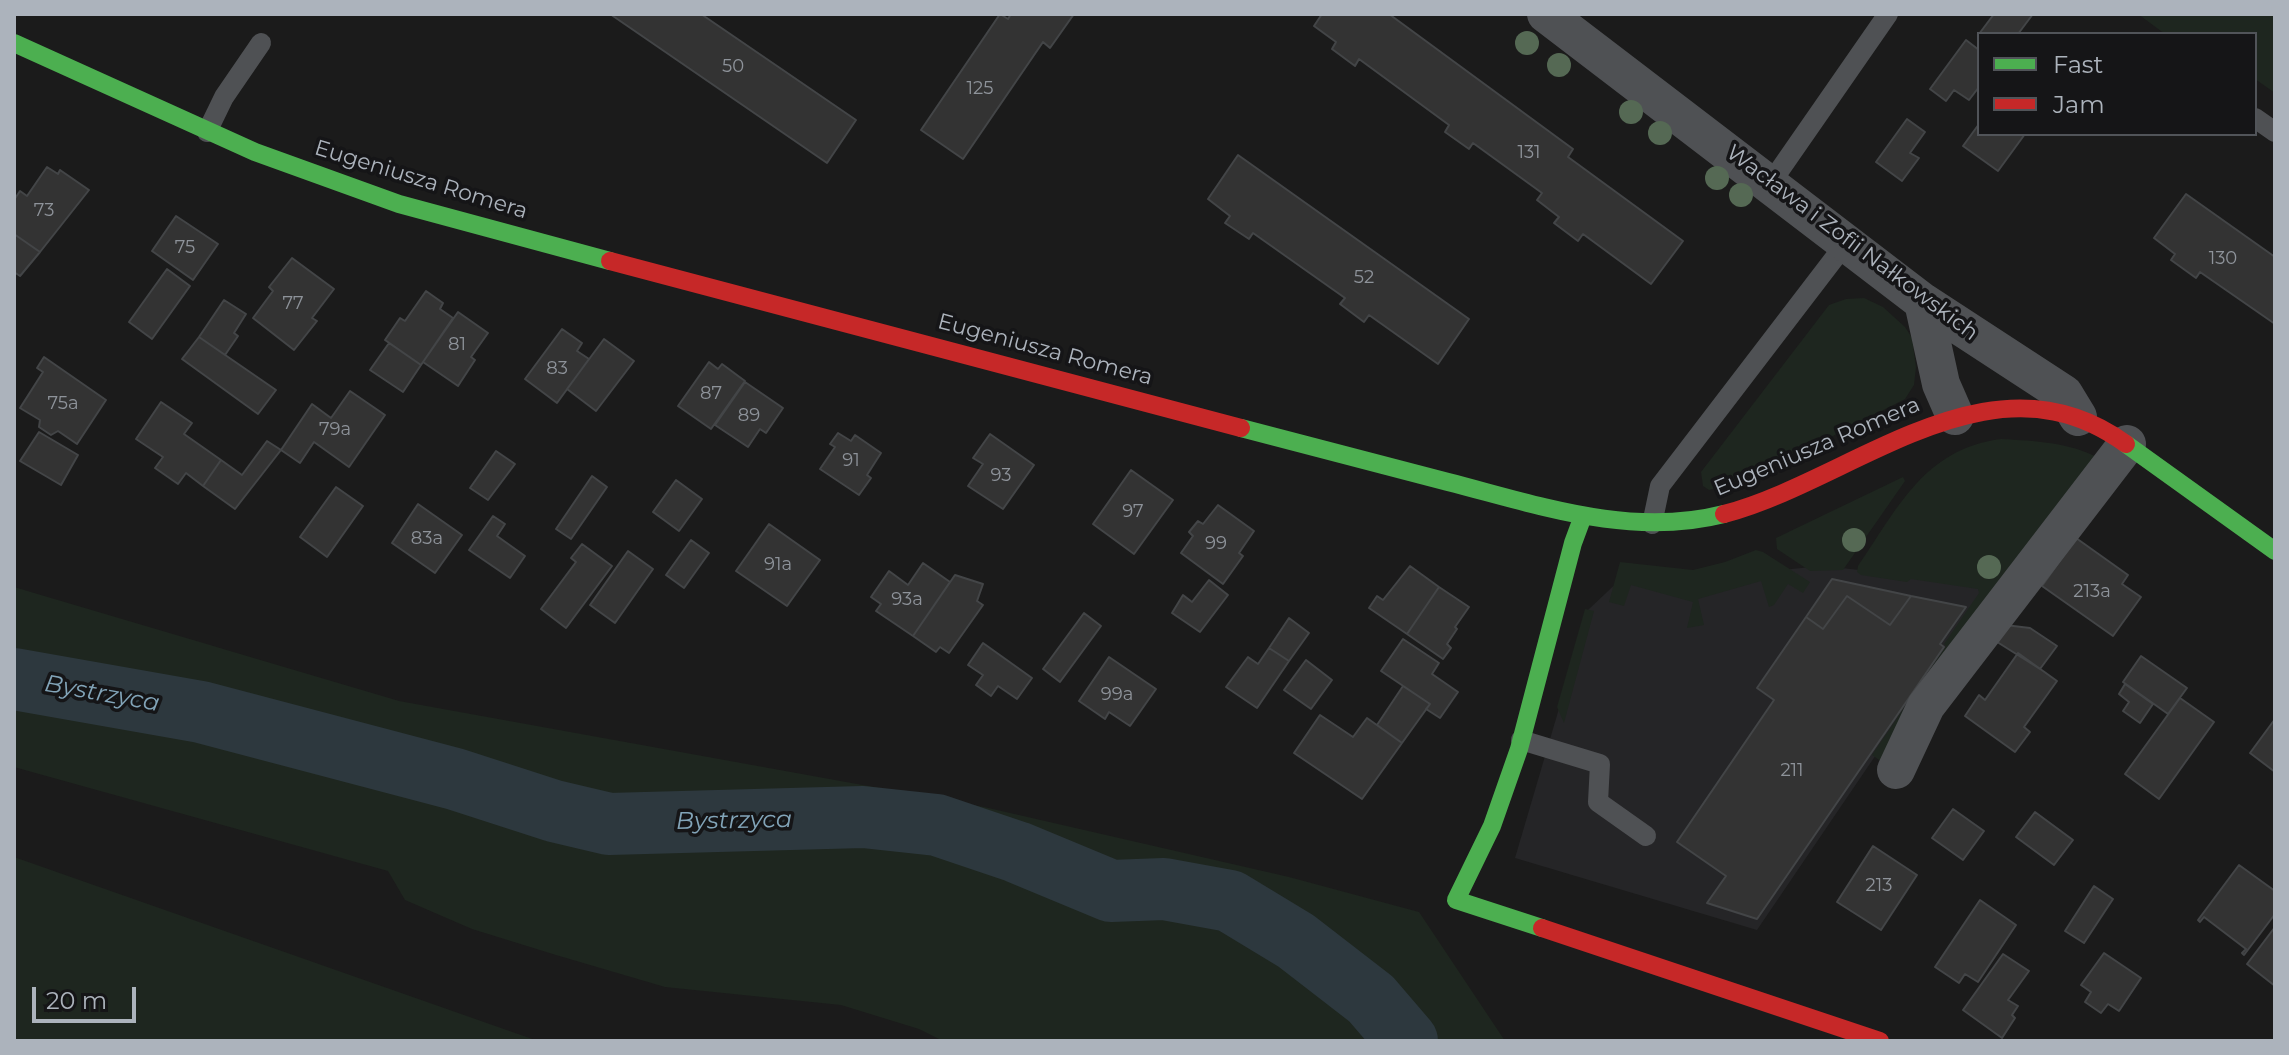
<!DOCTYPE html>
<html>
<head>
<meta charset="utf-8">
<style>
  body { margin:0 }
  #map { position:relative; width:2289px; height:1055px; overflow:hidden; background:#1b1b1b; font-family:Montserrat,sans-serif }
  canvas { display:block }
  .frame { position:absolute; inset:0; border:16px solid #acb3bc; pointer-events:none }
  .legend { position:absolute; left:1977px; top:32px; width:280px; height:104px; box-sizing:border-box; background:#151517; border:2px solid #515459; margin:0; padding:10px 14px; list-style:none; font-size:24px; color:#acb3bc }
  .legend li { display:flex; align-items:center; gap:16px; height:40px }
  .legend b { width:40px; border:2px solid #515459 }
  .scale { position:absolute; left:32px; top:987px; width:104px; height:36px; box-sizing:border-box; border:4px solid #acb3bc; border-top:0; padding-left:10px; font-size:24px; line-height:28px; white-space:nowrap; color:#acb3bc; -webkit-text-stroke:6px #151517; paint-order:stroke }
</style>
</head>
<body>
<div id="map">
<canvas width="2289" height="1055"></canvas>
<div class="frame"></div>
<ul class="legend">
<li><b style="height:10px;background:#4caf50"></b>Fast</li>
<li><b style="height:10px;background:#c62828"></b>Jam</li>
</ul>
<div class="scale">20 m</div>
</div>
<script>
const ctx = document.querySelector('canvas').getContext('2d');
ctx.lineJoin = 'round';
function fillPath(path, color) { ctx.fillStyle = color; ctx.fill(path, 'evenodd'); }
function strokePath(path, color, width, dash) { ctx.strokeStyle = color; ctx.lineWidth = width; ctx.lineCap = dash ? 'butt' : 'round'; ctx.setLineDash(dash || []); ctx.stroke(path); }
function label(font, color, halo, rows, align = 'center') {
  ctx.font = font + ' Montserrat,sans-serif'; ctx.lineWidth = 7; ctx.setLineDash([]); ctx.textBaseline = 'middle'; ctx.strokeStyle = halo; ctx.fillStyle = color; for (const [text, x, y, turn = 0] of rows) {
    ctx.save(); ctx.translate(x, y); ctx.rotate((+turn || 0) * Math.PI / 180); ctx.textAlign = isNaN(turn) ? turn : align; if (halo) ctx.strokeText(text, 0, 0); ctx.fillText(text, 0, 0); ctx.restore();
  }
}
const built = new Path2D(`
  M1822 566 1992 584 1757 930 1515 858 1588 610 1624 576 1761 572Z`);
const green = new Path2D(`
  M2138 14H2275V93L2255 79V34H2165Z
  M1864 298 1883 307 1905 327 1912 338 1916 367 1914 385 1905 399 1823 441 1728 484 1709 490 1703 486 1701 472 1829 305 1846 299Z
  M2001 439C2035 441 2068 442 2099 458L1885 764 1872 755 1946 646 1944 644 1979 593 1978 589 1911 579 1907 582 1861 575 1857 572 1858 566C1898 508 1924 449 2001 439Z
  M1903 477 1905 481 1843 570 1810 571 1777 549 1776 538Z
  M1756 550 1763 552 1810 582 1803 593 1788 584 1774 605 1769 607 1761 581 1698 599 1704 625 1687 628 1693 602 1631 585 1624 606 1609 602 1620 562 1693 570 1725 562Z
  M14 587 399 701 984 807 1289 877 1419 912 1505 1041H943L919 1029 841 1005 665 987 556 955 472 929 405 900 388 871 14 767Z
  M1585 609 1594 611 1564 723 1557 707Z
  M14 857 538 1041H14Z`);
const river = new Path2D(`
  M14 679 201 712 455 779 554 811 609 824 863 817 937 825 1017 852 1111 891 1164 889 1230 901 1296 941 1371 999 1407 1041`);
const building = new Path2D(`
  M610 14H701L856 120 827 163Z
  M1000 14 1008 19 1011 14H1074L1050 48 1043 42 963 159 921 130Z
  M1322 14H1389L1573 149 1568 157 1683 241 1651 284 1583 234 1578 241 1554 223 1559 217 1537 200 1542 193 1473 143 1469 149 1445 132 1449 125 1359 59 1355 66 1332 49 1336 42 1314 26Z
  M1994 14H2033L2018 34H1979Z
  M1966 40 1979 50V87L1969 100 1954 90 1946 101 1930 89Z
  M1907 119 1925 132 1910 153 1919 158 1902 181 1876 162Z
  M1979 124V134H2025L1998 171 1963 146Z
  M1238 155 1469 319 1438 364 1369 315 1364 322 1340 304 1345 298 1253 233 1249 239 1225 223 1230 216 1208 199Z
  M47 167 58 174 60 170 89 190 40 252 14 234V200L20 191 27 196Z
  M2186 194 2275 257V324L2200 272 2196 278 2171 260 2175 254 2154 238Z
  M176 216 218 244 193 280 152 251Z
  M14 234 40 252 20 276 14 272Z
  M292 258 334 289 312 318 317 321 294 350 253 318 273 291 269 287Z
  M167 269 190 286 152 339 129 322Z
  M426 291 443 303 440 309 453 318 421 365 385 340 400 318 405 321Z
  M224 300 246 314 234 333 238 336 225 355 199 337Z
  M458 312 488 333 471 357 475 360 458 386 423 362Z
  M562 329 582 343 577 351 589 359 557 403 525 379Z
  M199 337 276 390 258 414 182 359Z
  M604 339 634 361 596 411 567 389Z
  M389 343 421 365 403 392 370 370Z
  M44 357 106 400 77 444 58 431 51 435 39 427 40 420 20 408 43 372 37 368Z
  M709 362 718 369 722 364 745 381 711 429 678 406Z
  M745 382 783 408 766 433 760 429 748 447 715 425Z
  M350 391 385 415 349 467 314 442 300 463 281 450 312 404 331 418Z
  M161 402 192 423 184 434 221 460 203 486 186 473 178 484 155 468 163 457 136 439Z
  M39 432 78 455 61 485 20 461Z
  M838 433 851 441 855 435 881 453 867 475 871 478 859 495 820 469 835 447 830 444Z
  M990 434 1034 465 1003 509 968 486 983 464 973 458Z
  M267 441 281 450 235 509 203 486 221 460 242 475Z
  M496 451 515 464 488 500 470 488Z
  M1131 470 1173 500 1134 554 1093 524Z
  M592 476 607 487 571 539 556 529Z
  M676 480 702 499 679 531 653 512Z
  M336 487 363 506 327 557 300 537Z
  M418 504 462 535 435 573 392 543Z
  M1218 505 1254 531 1239 553 1243 556 1223 584 1181 553 1193 536 1189 532 1198 521 1203 524Z
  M493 516 505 524 497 536 525 556 510 578 469 550Z
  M769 524 820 560 787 606 736 571Z
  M2076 538 2128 575 2122 584 2141 597 2113 636 2042 586Z
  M691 540 709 553 684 588 666 575Z
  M582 544 612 566 566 628 541 609 576 562 571 558Z
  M628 551 653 569 615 623 590 605Z
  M923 563 950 582 913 636 876 611 881 604 871 597 889 571 908 585Z
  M1410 566 1439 587 1407 634 1369 608 1377 596 1383 600Z
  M955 575 983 584 977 601 983 605 949 653 940 647 936 652 913 636Z
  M1832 579 1911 596 1890 625 1847 596 1823 629 1806 617Z
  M1209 580 1228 595 1200 632 1172 613 1183 595 1192 602Z
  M1439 587 1469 607 1455 627 1457 629 1447 644 1451 648 1443 659 1407 634Z
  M1847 596 1890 625 1911 596 1966 607 1940 644 1944 647 1757 919 1707 903 1726 876 1677 842 1774 700 1757 688 1806 617 1823 629Z
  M1084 613 1101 626 1060 682 1043 669Z
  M1289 618 1309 633 1289 661 1269 648Z
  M2005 625 2030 628 2057 646 2040 669 1994 640Z
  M1403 639 1439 663 1432 674 1458 692 1440 718 1426 709 1430 704 1381 671Z
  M983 643 1032 678 1017 699 998 686 991 696 976 685 983 675 968 665Z
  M1269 648 1289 661 1257 708 1226 687 1248 657 1258 664Z
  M2018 653 2057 681 2024 727 2030 732 2015 752 1965 716 1979 695 1985 700Z
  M2141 656 2187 688 2168 714 2123 682Z
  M1109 657 1156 689 1130 726 1109 712 1105 719 1079 701Z
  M1306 660 1332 680 1311 709 1284 690Z
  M2125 684 2153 704 2140 723 2123 711 2129 702 2119 694Z
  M1403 686 1430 704 1402 743 1377 725Z
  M2180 698 2214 722 2159 799 2125 774Z
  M1320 715 1353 737 1367 718 1402 743 1362 799 1294 753Z
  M2275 719V772L2250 753Z
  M1953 809 1984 831 1963 860 1932 838Z
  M2035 812 2073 840 2054 865 2016 837Z
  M1873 846 1917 875 1881 930 1837 902Z
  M2239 865 2275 891V914L2244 955 2242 953 2246 949 2204 917 2200 922 2198 920Z
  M2094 886 2113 899 2084 943 2065 931Z
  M1980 900 2016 925 1978 982 1965 974 1959 983 1935 967Z
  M2275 927V986L2247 964Z
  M2104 953 2141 978 2119 1011 2108 1004 2101 1013 2085 1002 2091 992 2081 985Z
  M2003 954 2029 971 2008 1000 2018 1006 2012 1015 2015 1018 2002 1038 1963 1010Z`);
const lane = new Path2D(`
  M2255 118 2275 132
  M207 132 224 97 261 43
  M1770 184 1888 14
  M1652 524 1660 486 1846 243
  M1521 740 1600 764 1598 802 1646 836`);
const street = new Path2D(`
  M1546 14 1923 302 2064 394 2078 417
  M1923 302 1941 384 1955 416
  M1896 770 1926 706 2127 444`);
const fast = new Path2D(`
  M14 43 255 152 399 204 610 261
  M1241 428C1310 446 1379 464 1448 482 1538 505 1630 538 1724 514
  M2126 444 2275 551
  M1542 928 1456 900 1492 826 1519 749 1573 543 1583 516`);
const jam = new Path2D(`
  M610 261 1241 428
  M1724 514C1854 480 1991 345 2126 444
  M1542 928 1880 1041`);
const trees = [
  [1527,43],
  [1559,65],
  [1631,112],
  [1660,133],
  [1717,178],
  [1741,195],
  [1854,540],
  [1989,567]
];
const numberNames = [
  ["50",733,67],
  ["125",980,89],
  ["131",1529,153],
  ["73",44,211],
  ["75",185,248],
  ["130",2223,259],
  ["52",1364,278],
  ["77",293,304],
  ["81",457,345],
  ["83",557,369],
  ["87",711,394],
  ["75a",63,404],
  ["89",749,416],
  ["79a",335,430],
  ["91",851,461],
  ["93",1001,476],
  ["97",1133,512],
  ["83a",427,539],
  ["99",1216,544],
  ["91a",778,565],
  ["213a",2092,592],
  ["93a",907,600],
  ["99a",1117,695],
  ["211",1792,771],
  ["213",1879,886]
];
const streetNames = [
  ["Eugeniusza Romera",421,180,17],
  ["Wacława i Zofii Nałkowskich",1852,243,37],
  ["Eugeniusza Romera",1045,350,15],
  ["Eugeniusza Romera",1817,447,-23]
];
const waterNames = [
  ["Bystrzyca",102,694,10],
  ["Bystrzyca",734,821,-1]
];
fillPath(built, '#252527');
fillPath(green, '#1e261f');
strokePath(river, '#2d383e', 62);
fillPath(building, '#333');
strokePath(building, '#434547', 2);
strokePath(lane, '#4f5154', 20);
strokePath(street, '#4f5154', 38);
strokePath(fast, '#4caf50', 18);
strokePath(jam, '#c62828', 18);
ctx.fillStyle = '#556954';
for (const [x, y] of trees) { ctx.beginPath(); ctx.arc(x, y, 12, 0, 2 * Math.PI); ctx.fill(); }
label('18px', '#8e939a', null, numberNames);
label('22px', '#acb3bc', '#151517', streetNames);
label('italic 24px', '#82a4b8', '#151517', waterNames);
</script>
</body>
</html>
